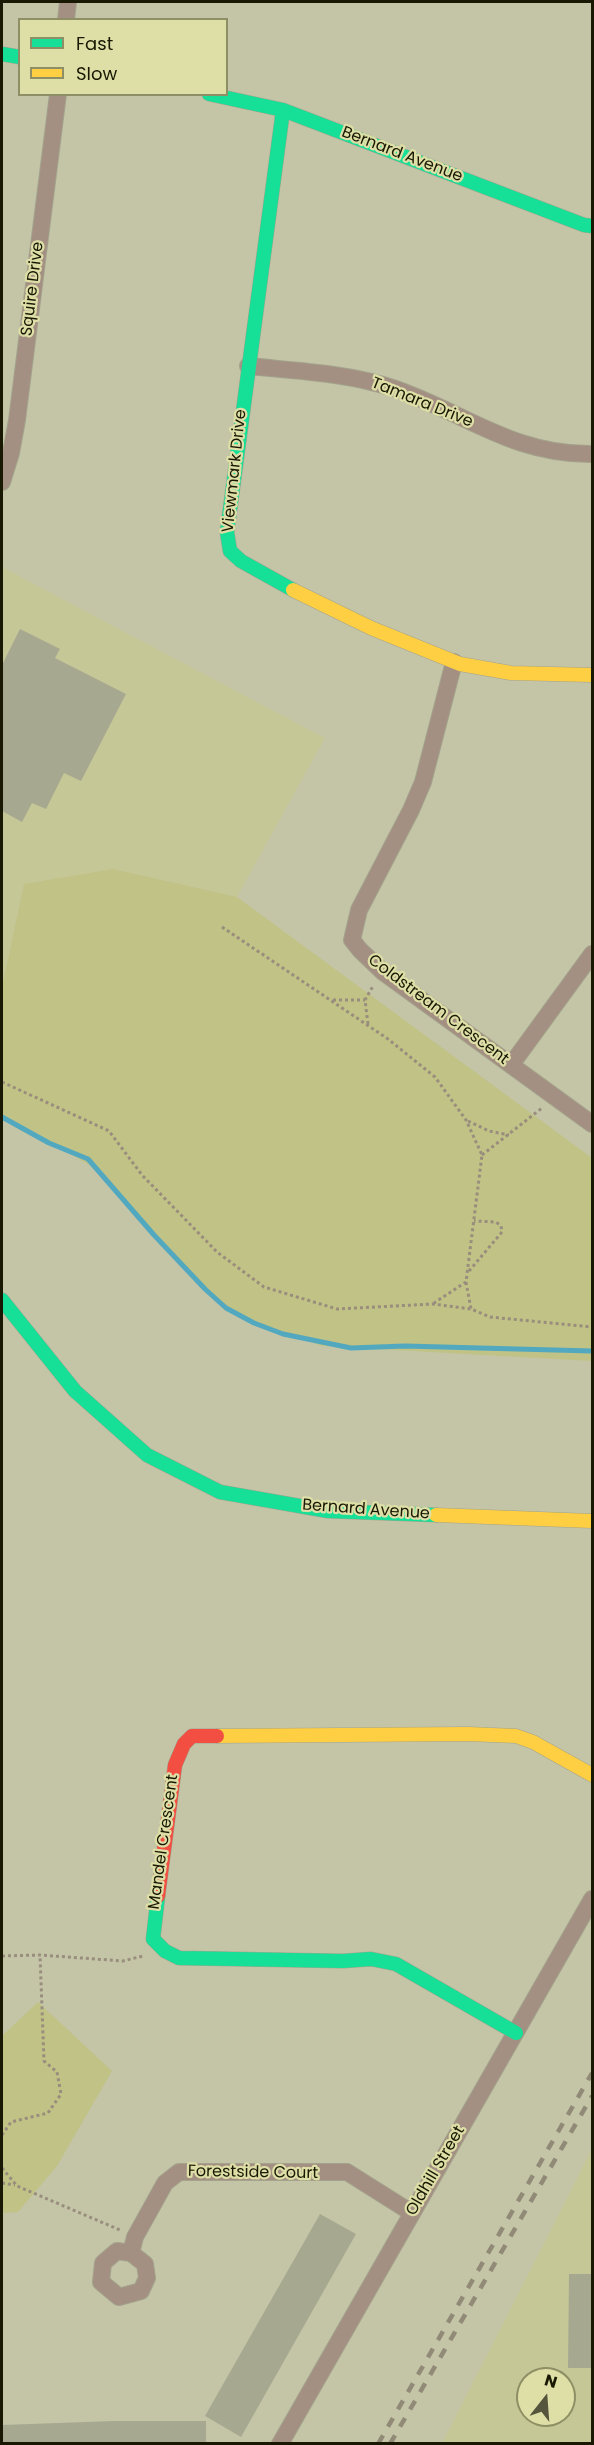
<!DOCTYPE html>
<html>
<head>
<meta charset="utf-8">
<style>
  body { margin:0 }
  #map { position:relative; width:594px; height:2445px; overflow:hidden; background:#c4c5a7; font-family:Poppins,sans-serif }
  canvas { display:block }
  .frame { position:absolute; inset:0; border:3px solid #181803; pointer-events:none }
  .legend { position:absolute; left:18px; top:18px; width:210px; height:78px; box-sizing:border-box; background:#dedfa7; border:2px solid #8f8f65; margin:0; padding:8px 10px; list-style:none; font-size:18px; color:#181803 }
  .legend li { display:flex; align-items:center; gap:12px; height:30px }
  .legend b { width:30px; border:2px solid #8f8f65 }
  .north { position:absolute; left:516px; top:2367px; width:60px; height:60px; box-sizing:border-box; background:#dedfa7; border:2px solid #8f8f65; border-radius:50%; rotate:17deg; font-size:16px; font-weight:700; line-height:24px; text-align:center; color:#181803 }
  .north::after { content:''; display:block; margin:auto; width:21px; height:27px; background:#54553c; clip-path:polygon(50% 0,100% 100%,50% 72%,0 100%) }
</style>
</head>
<body>
<div id="map">
<canvas width="594" height="2445"></canvas>
<div class="frame"></div>
<ul class="legend">
<li><b style="height:8px;background:#16e098"></b>Fast</li>
<li><b style="height:8px;background:#ffcf43"></b>Slow</li>
</ul>
<div class="north">N</div>
</div>
<script>
const ctx = document.querySelector('canvas').getContext('2d');
ctx.lineJoin = 'round';
function fillPath(path, color) { ctx.fillStyle = color; ctx.fill(path, 'evenodd'); }
function strokePath(path, color, width, dash) { ctx.strokeStyle = color; ctx.lineWidth = width; ctx.lineCap = dash ? 'butt' : 'round'; ctx.setLineDash(dash || []); ctx.stroke(path); }
function label(font, color, halo, rows, align = 'center') {
  ctx.font = font + ' Poppins,sans-serif'; ctx.lineWidth = 4.5; ctx.setLineDash([]); ctx.textBaseline = 'middle'; ctx.strokeStyle = halo; ctx.fillStyle = color; for (const [text, x, y, turn = 0] of rows) {
    ctx.save(); ctx.translate(x, y); ctx.rotate((+turn || 0) * Math.PI / 180); ctx.textAlign = isNaN(turn) ? turn : align; if (halo) ctx.strokeText(text, 0, 0); ctx.fillText(text, 0, 0); ctx.restore();
  }
}
const built = new Path2D(`
  M2 567 325 738 237 897 113 869 24 884 2 987Z
  M592 2149V2443H442ZM528 2379H564V2415H528Z`);
const green = new Path2D(`
  M113 869 237 897 592 1158V1361L322 1346 226 1311 168 1250 100 1171 2 1115V987L24 884Z
  M38 2002 112 2071 57 2166 18 2212 2 2213V2036Z`);
const stream = new Path2D(`
  M2 1117 49 1143 88 1159 154 1235 205 1289 226 1308 254 1323 283 1334 351 1348 405 1346 592 1351`);
const building = new Path2D(`
  M20 629 60 649 55 658 126 694 81 781 64 773 46 809 32 803 22 822 2 811V665Z
  M320 2214 356 2234 241 2437 205 2416Z
  M569 2274H592V2368H568Z
  M114 2421H206V2444H2V2425Z`);
const path = new Path2D(`
  M222 927 388 1039 435 1077 466 1120 482 1155 466 1282 434 1303
  M333 1000H365
  M368 1024 365 1000 373 986
  M2 1082 109 1131 142 1175 217 1252 264 1287 337 1309 433 1304 471 1309 490 1317 592 1327
  M468 1121 489 1131 509 1135
  M482 1155 542 1108
  M469 1271 502 1232 501 1226 496 1222 474 1221
  M466 1282 471 1309
  M2 1956 40 1955 123 1961 143 1956
  M2 2135 11 2122 48 2113 61 2094 57 2072 44 2061 40 1955
  M2 2168 17 2186 120 2230
  M2 2183 15 2185`);
const street = new Path2D(`
  M66 20 68 2
  M248 366C297 371 347 373 393 388 464 412 512 455 592 454
  M2 482 11 453 17 420 58 94
  M454 662 423 782 411 810 359 910 352 940 360 950 383 972 592 1124
  M511 1065 592 954
  M117 2251 131 2253 145 2264 147 2278 141 2291 119 2297 101 2282 103 2263Z
  M131 2253 135 2237 165 2183 179 2172H347L412 2213
  M280 2444 592 1899`);
const fast = new Path2D(`
  M2 54 20 57
  M209 94 283 110 584 225 592 226
  M283 110 227 532 230 551 241 561 293 590
  M2 1300 75 1391 147 1455 220 1492 328 1511 436 1515
  M158 1896 153 1939 165 1951 179 1958 343 1961 371 1959 396 1964 516 2033`);
const slow = new Path2D(`
  M293 590 371 628 460 664 511 673 592 675
  M436 1515 592 1521
  M217 1736 468 1734 516 1736 533 1742 592 1775`);
const jam = new Path2D(`
  M158 1896 175 1765 184 1744 192 1736H217`);
const rail = new Path2D(`
  M378 2444 592 2073
  M390 2444 592 2096`);
const streetNames = [
  ["Bernard Avenue",402,155,21],
  ["Squire Drive",33,289,-83],
  ["Tamara Drive",422,403,22],
  ["Viewmark Drive",235,471,-84],
  ["Coldstream Crescent",438,1010,37],
  ["Bernard Avenue",366,1510,4],
  ["Mandel Crescent",164,1842,-82],
  ["Oldhill Street",436,2171,-60],
  ["Forestside Court",253,2173,1]
];
fillPath(built, '#c6c797');
fillPath(green, '#c1c285');
strokePath(stream, '#52a8bf', 5);
fillPath(building, '#a7a890');
strokePath(street, '#a3a38c', 18);
strokePath(fast, '#a3a38c', 15);
strokePath(slow, '#a3a38c', 15);
strokePath(jam, '#a3a38c', 15);
strokePath(path, '#998d7d', 3, [3, 3]);
strokePath(street, '#a49082', 16);
strokePath(fast, '#16e098', 14);
strokePath(slow, '#ffcf43', 14);
strokePath(jam, '#f24e42', 14);
strokePath(rail, '#918a77', 4.5, [10, 10]);
label('16px', '#181803', '#dedfa7', streetNames);
</script>
</body>
</html>
